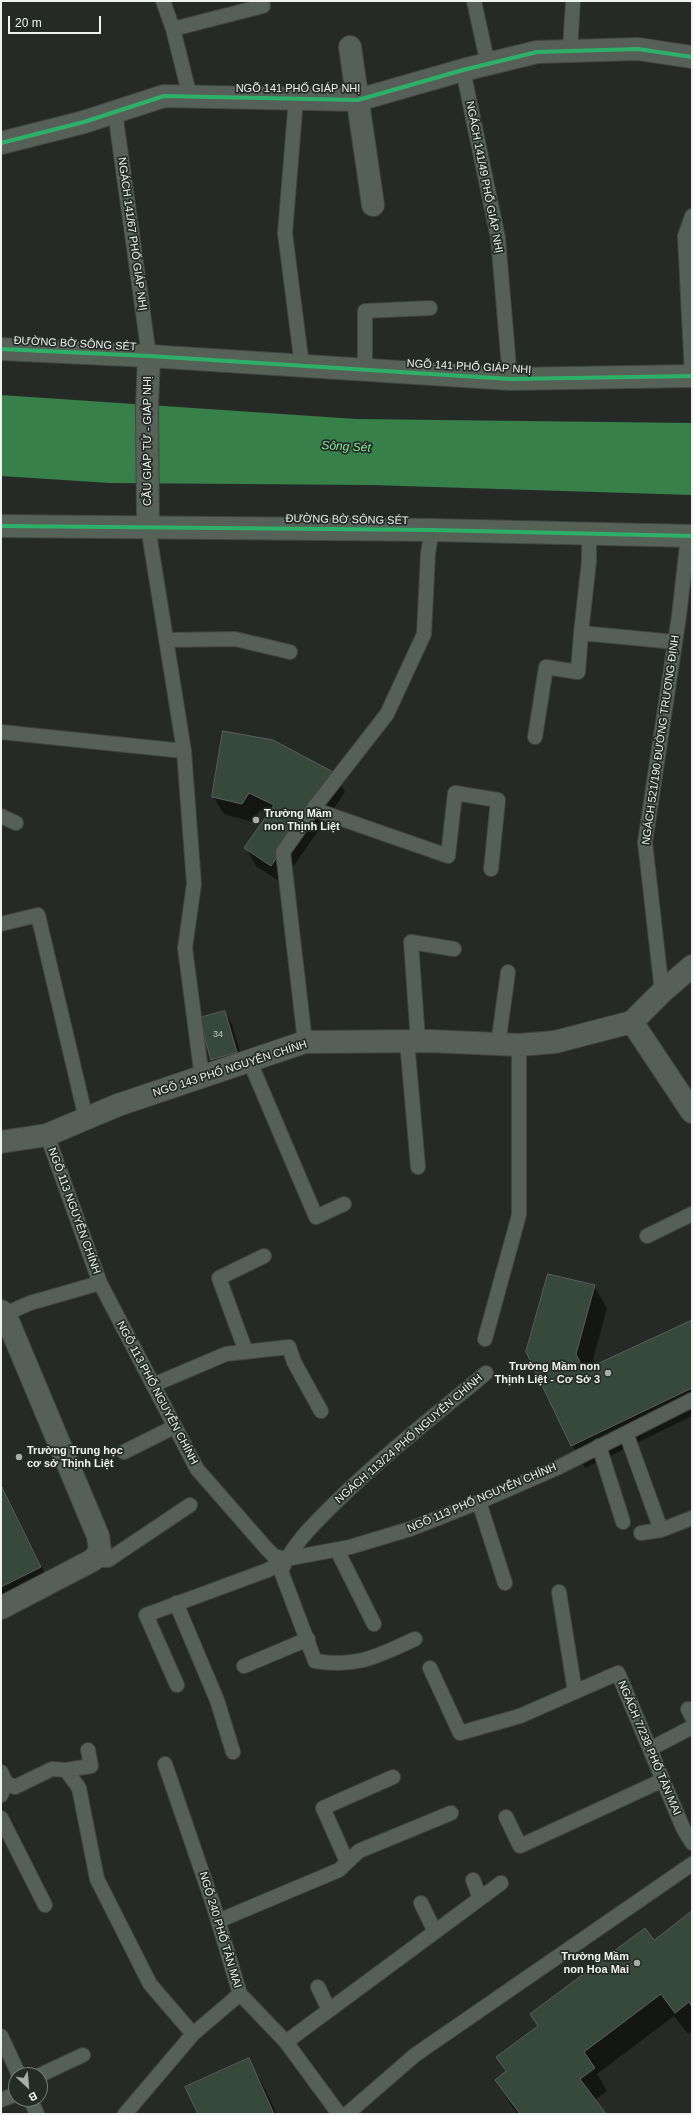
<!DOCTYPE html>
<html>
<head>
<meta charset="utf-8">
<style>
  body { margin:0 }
  #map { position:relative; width:693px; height:2115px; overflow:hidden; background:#262a27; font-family:Arial,sans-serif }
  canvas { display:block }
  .frame { position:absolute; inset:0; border:2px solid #eef3ef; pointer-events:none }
  .north { position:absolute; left:8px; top:2067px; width:40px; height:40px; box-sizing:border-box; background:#252b26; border:1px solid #757b76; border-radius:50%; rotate:154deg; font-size:11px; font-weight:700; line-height:16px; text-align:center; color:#eef3ef }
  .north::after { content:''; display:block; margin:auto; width:14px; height:18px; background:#a8ada9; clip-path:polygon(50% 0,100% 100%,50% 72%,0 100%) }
  .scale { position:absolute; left:8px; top:16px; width:93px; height:18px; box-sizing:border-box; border:2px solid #eef3ef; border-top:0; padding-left:5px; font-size:12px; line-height:14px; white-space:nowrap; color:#eef3ef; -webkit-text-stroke:3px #252b26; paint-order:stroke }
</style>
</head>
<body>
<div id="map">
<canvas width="693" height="2115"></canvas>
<div class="frame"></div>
<div class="north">B</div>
<div class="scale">20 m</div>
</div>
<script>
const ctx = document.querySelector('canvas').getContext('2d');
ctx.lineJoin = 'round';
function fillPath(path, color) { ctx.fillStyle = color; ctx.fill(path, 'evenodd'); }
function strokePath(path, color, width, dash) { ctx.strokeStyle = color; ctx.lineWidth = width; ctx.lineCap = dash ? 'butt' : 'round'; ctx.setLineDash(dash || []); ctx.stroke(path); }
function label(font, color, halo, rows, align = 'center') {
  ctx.font = font + ' Arial,sans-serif'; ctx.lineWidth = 3.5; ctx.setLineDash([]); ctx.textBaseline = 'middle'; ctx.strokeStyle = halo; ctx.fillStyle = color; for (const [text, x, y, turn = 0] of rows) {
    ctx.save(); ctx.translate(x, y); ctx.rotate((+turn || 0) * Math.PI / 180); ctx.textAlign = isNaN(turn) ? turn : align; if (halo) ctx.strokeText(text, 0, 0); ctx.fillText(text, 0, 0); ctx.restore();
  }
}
const water = new Path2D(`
  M1 395 356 419 692 423V495L371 485 110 483 1 476Z`);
const shadow = new Path2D(`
  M335 774 345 792 282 883 256 866 246 848 268 815 260 810 252 822 224 814 213 796Z
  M225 1012 232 1024 244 1065 219 1072 212 1060Z
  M594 1286 607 1308 591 1367 692 1321V1416L585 1468 572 1445 527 1352Z
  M1 1483 53 1590 1 1615Z
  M692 1913V2032L688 2034 674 2016 597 2074 607 2091 595 2100 605 2114H517L496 2081 506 2073 497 2058 538 2027 531 2015 654 1941Z
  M248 2059 264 2087 277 2114H199Z`);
const building = new Path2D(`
  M223 731 273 740 335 773 271 866 244 848 274 805 249 793 242 804 212 797Z
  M225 1011 237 1052 211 1060 199 1018Z
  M548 1274 595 1285 576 1354 584 1370 692 1320V1388L571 1446 526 1352Z
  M1 1485 41 1567 1 1587Z
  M692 1911V2007L689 2002 675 2013 661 1994 584 2052 595 2068 580 2079 606 2114H520L495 2080 506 2071 496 2057 538 2026 530 2014 645 1928 654 1940Z
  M249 2058 274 2114H198L185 2087Z`);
const lane = new Path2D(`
  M163 1 173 29 190 97
  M474 1 488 65
  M173 29 263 6
  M570 50 573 1
  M463 70 498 238 510 379
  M296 99 285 233 302 366
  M115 112 149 356
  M365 370V311L430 308
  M692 376 685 236 692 216
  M148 527 184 751 194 884 185 948 202 1078
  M581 633 589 561V534
  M166 640 235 639 290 652
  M1 732 184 751
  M535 737 546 667 578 672 581 633 675 642
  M313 809 448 856 455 793 498 800 491 869
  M1 816 16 823
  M1 924 38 915 86 1119
  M662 992 645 842 679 616 688 536
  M407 1041 418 1167
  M418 1041 411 942 454 949
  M305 1042 283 852 313 809 387 714 424 634 428 553 432 530
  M498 1045 508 972
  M250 1062 316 1217 344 1204
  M647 1236 692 1214
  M100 1283 197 1469 266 1548 274 1556 286 1559 350 1547 410 1529 479 1502 559 1467 692 1400
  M5 1314 30 1303 100 1283 47 1135
  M485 1339 519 1215V1045
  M246 1352 219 1278 264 1256
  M153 1385 226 1354 289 1347 294 1362 321 1411
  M626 1433 661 1530
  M599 1446 623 1522
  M124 1452 174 1427
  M479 1502 505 1583
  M641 1533 661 1530 692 1518
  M337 1550 374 1624
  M93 1560H108L190 1505
  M559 1592 575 1692
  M176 1603 217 1700 233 1752
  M415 1639C377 1656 358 1668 315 1661L281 1571C293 1543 315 1523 336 1502 383 1456 435 1415 486 1373
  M244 1666 308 1639
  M430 1668 460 1733 520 1716 618 1673 683 1828 692 1843
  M177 1685 146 1615 268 1570 286 1559
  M688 1709 692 1717
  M650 1749 692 1727
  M165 1764 213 1904 240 1994 286 2042 339 2114
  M66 1770 91 1766 88 1750
  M1 1772 6 1783 15 1787 52 1769 66 1770 79 1788 97 1879 150 1984 193 2034
  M1 1795 6 1783
  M506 1817 520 1846 663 1780
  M1 1818 45 1905
  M347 1862 323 1808 393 1777
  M473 1880 480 1898
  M421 1903 435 1932
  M218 1921 339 1870 359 1851 451 1813
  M318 1987 329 2010
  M1 2036 19 2075
  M286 2042 501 1883
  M40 2075 83 2055
  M30 2099 37 2114
  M1 2100 16 2094
  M125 2114 193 2034 240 1994
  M347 2114 415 2055 692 1864`);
const street = new Path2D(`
  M350 47 373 205
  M1 143 84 122 164 96 358 100 463 70 537 52 638 49 692 57
  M632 1022 692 1112
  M632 1022 662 992 692 966
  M1 1142 47 1135 118 1105 305 1042 430 1041 519 1045 555 1042 632 1022
  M1 1311 5 1314 98 1536 100 1551 93 1560 1 1608`);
const secondary = new Path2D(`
  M1 349 149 356 510 379 692 376
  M1 526 432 530 692 536
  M148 527 147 408 149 356`);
const cycleway = new Path2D(`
  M1 143 84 122 164 96 358 100 463 70 537 52 638 49 692 57
  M1 349 149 356 510 379 692 376
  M1 526 432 530 692 536`);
const markers = [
  [256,820,4,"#a8ada9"],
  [608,1373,4,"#a8ada9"],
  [19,1457,4,"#a8ada9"],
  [637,1963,4,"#a8ada9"]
];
const numberNames = [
  ["34",218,1035]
];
const streetNames = [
  ["NGÕ 141 PHỐ GIÁP NHỊ",298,89],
  ["NGÁCH 141/49 PHỐ GIÁP NHỊ",484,177,79],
  ["NGÁCH 141/67 PHỐ GIÁP NHỊ",132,234,82],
  ["ĐƯỜNG BỜ SÔNG SÉT",75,344,3],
  ["NGÕ 141 PHỐ GIÁP NHỊ",469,367,3],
  ["CẦU GIÁP TỨ - GIÁP NHỊ",148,441,-90],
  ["ĐƯỜNG BỜ SÔNG SÉT",347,520,1],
  ["NGÁCH 521/190 ĐƯỜNG TRƯƠNG ĐỊNH",661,740,-82],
  ["NGÕ 143 PHỐ NGUYỄN CHÍNH",230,1069,-18],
  ["NGÕ 113 NGUYỄN CHÍNH",74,1211,70],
  ["NGÕ 113 PHỐ NGUYỄN CHÍNH",157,1393,62],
  ["NGÁCH 113/24 PHỐ NGUYỄN CHÍNH",409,1439,-41],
  ["NGÕ 113 PHỐ NGUYỄN CHÍNH",482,1498,-23],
  ["NGÁCH 7/238 PHỐ TÂN MAI",649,1748,67],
  ["NGÕ 240 PHỐ TÂN MAI",220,1930,73]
];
const poiNames = [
  ["Trường Mầm",264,814],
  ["non Thịnh Liệt",264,827],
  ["Trường Mầm non",600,1367,"right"],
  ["Thịnh Liệt - Cơ Sở 3",600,1380,"right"],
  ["Trường Trung học",27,1451],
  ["cơ sở Thịnh Liệt",27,1464],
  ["Trường Mầm",629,1957,"right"],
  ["non Hoa Mai",629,1970,"right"]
];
const waterNames = [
  ["Sông Sét",346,447,3]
];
fillPath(water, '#37804a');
fillPath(shadow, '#0007');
fillPath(building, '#37483c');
strokePath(building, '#5b5e5c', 1);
strokePath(lane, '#434543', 16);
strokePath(street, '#434543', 24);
strokePath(secondary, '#434543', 24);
strokePath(lane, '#566058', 14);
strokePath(street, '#566058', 22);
strokePath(secondary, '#566257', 22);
strokePath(cycleway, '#2db169', 4);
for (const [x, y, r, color] of markers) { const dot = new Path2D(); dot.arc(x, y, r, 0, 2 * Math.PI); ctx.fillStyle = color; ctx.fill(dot); strokePath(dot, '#252b26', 1.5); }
label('9px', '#c0c8c2', null, numberNames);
label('11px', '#eef3ef', '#252b26', streetNames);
label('bold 11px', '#eef3ef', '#252b26', poiNames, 'left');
label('italic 12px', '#84ec9a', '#252b26', waterNames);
</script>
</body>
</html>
